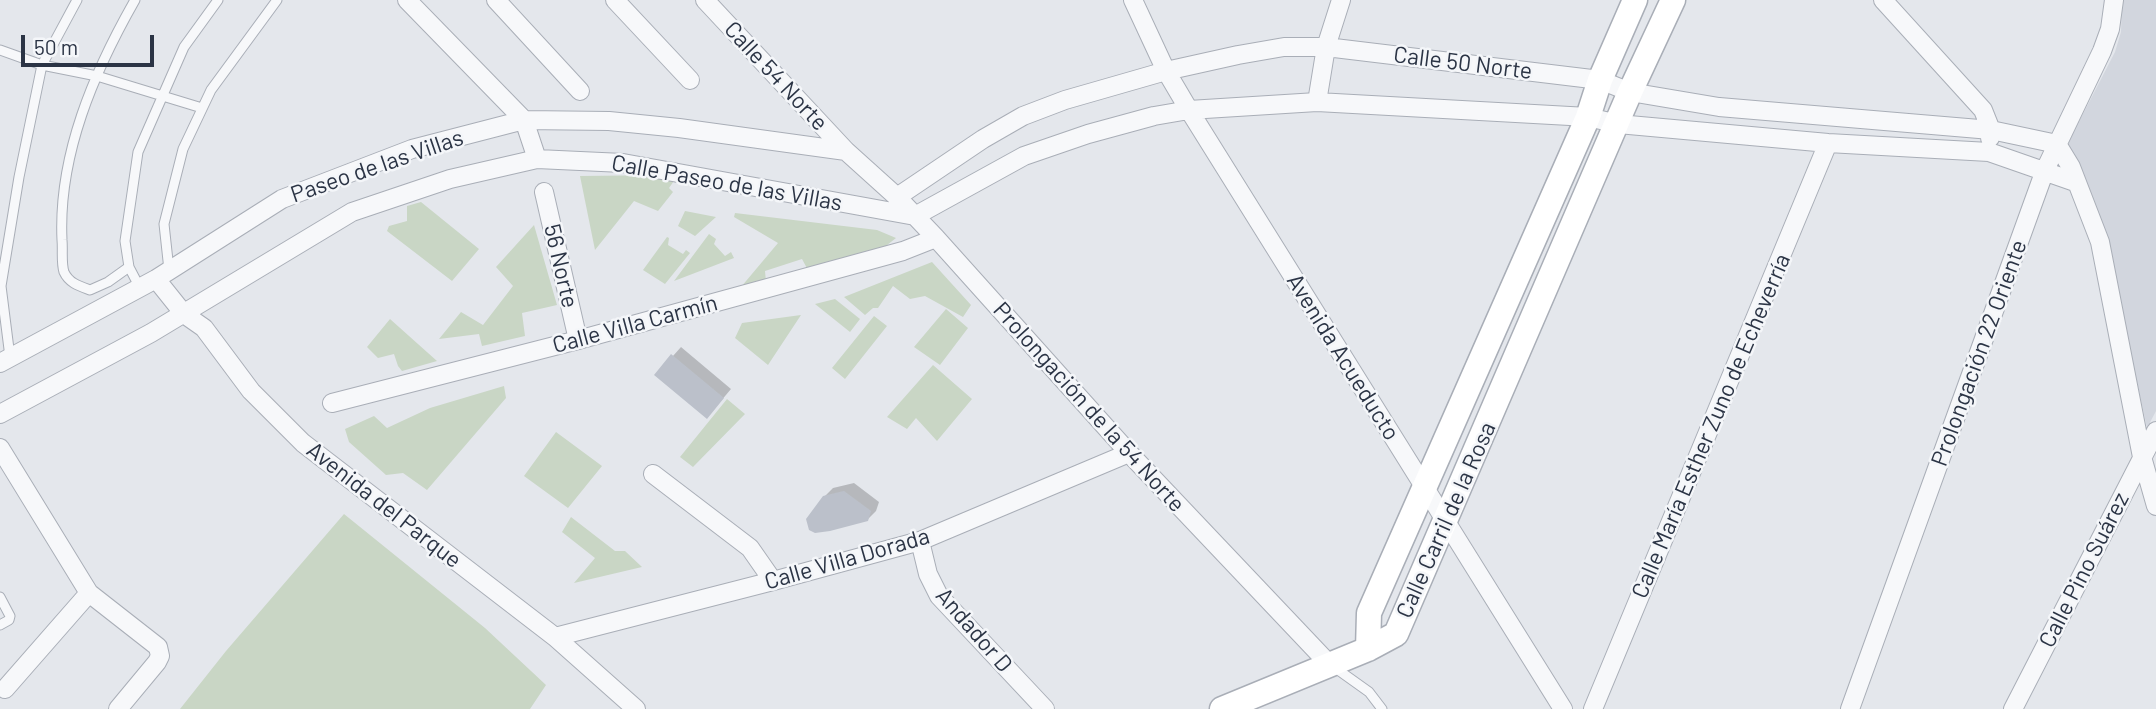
<!DOCTYPE html>
<html>
<head>
<meta charset="utf-8">
<style>
  body { margin:0 }
  #map { position:relative; width:2156px; height:709px; overflow:hidden; background:#e4e7ec; font-family:Barlow,sans-serif }
  canvas { display:block }
  .scale { position:absolute; left:21px; top:35px; width:133px; height:32px; box-sizing:border-box; border:4px solid #2b3445; border-top:0; padding-left:9px; font-size:21px; line-height:24px; white-space:nowrap; color:#2b3445; -webkit-text-stroke:5px #f4f6f9; paint-order:stroke }
</style>
</head>
<body>
<div id="map">
<canvas width="2156" height="709"></canvas>
<div class="scale">50 m</div>
</div>
<script>
const ctx = document.querySelector('canvas').getContext('2d');
ctx.lineJoin = 'round';
function fillPath(path, color) { ctx.fillStyle = color; ctx.fill(path, 'evenodd'); }
function strokePath(path, color, width, dash) { ctx.strokeStyle = color; ctx.lineWidth = width; ctx.lineCap = dash ? 'butt' : 'round'; ctx.setLineDash(dash || []); ctx.stroke(path); }
function label(font, color, halo, rows, align = 'center') {
  ctx.font = font + ' Barlow,sans-serif'; ctx.lineWidth = 5; ctx.setLineDash([]); ctx.textBaseline = 'middle'; ctx.strokeStyle = halo; ctx.fillStyle = color; for (const [text, x, y, turn = 0] of rows) {
    ctx.save(); ctx.translate(x, y); ctx.rotate((+turn || 0) * Math.PI / 180); ctx.textAlign = isNaN(turn) ? turn : align; if (halo) ctx.strokeText(text, 0, 0); ctx.fillText(text, 0, 0); ctx.restore();
  }
}
const built = new Path2D(`
  M2122 0H2156V411L2147 428 2103 225 2068 143 2115 52 2121 32Z`);
const green = new Path2D(`
  M670 175 676 178 669 188 673 192 658 211 634 201 595 250 580 176Z
  M421 202 479 249 452 281 387 231 389 226 407 221V206Z
  M685 211 716 217 695 236 678 226Z
  M735 213 877 230 896 238 858 268 809 272 802 259 765 271 766 282 741 287 778 243 734 217Z
  M534 225 557 305 522 313 525 336 482 346 479 334 439 339 461 312 483 325 513 286 496 267Z
  M709 234 716 239 714 244 725 256 731 252 734 258 674 281Z
  M667 237 669 238 668 245 683 254 686 250 690 253 665 284 643 270Z
  M932 262 971 305 963 317 925 296 910 299 893 286 878 308H873L865 315 844 297Z
  M835 299 860 319 850 332 815 304Z
  M946 309 968 328 940 365 914 347Z
  M801 315 768 365 735 338 742 323Z
  M874 316 887 326 845 379 832 368Z
  M390 319 437 361 402 371 398 366 394 354 378 358 367 347Z
  M933 365 972 399 937 441 916 418 907 429 887 417Z
  M504 386 506 398 427 490 403 473 386 475 349 442 345 429 374 416 387 428 430 408Z
  M727 399 745 414 693 467 680 457Z
  M556 432 602 466 568 508 524 476Z
  M344 514 485 628 546 685 530 709H180L226 651Z
  M571 517 615 551H625L642 567 574 583 595 558 562 532Z`);
const shadow = new Path2D(`
  M681 347 731 389 715 408 656 375Z
  M854 483 879 502 876 511 867 520 824 497 833 488Z`);
const building = new Path2D(`
  M671 354 724 398 707 419 654 375Z
  M844 491 871 511 868 521 830 531 815 533 809 530 806 519 823 496Z`);
const service = new Path2D(`
  M0 50 42 65 97 76 202 108
  M129 267 108 282 90 290C79 286 69 283 64 272 61 263 63 249 62 240 58 155 94 72 135 0
  M169 270 164 224 183 149 211 90 277 0
  M140 288 129 267 125 241 138 152 184 47 218 0
  M10 357 1 286 19 177 42 65 77 0
  M0 597 10 616 9 620 0 625
  M1334 667 1369 692 1382 709`);
const minor = new Path2D(`
  M407 0 524 120 537 159
  M496 0 580 91
  M615 0 690 80
  M705 0 846 151 897 197 936 238 1129 453 1330 665
  M1133 0 1166 71 1189 110 1563 709
  M1883 0 1983 110 1991 130 1990 138
  M1317 102 1326 47 1341 0
  M544 192 578 340
  M897 197 983 139 1023 116 1065 100 1166 71 1238 55 1284 47H1326L1600 80 1630 92 1719 107 1991 130 2057 144 2071 167 2100 242 2142 457 2156 506
  M915 216 1024 156 1088 134 1154 116 1189 110 1317 102 1588 117 1618 124 1828 143 1989 152 2075 182
  M156 279 184 314 204 328 251 391 303 443 555 637 636 709
  M0 363 156 279 282 199 412 149 524 120 609 121 679 128 846 151
  M332 403 578 340 903 251 936 238
  M0 414 151 333 352 212 450 179 537 159 623 163 915 216
  M0 448 89 593 158 647 160 656 157 662 118 709
  M653 474 750 548 773 581
  M920 541 928 574 939 596 1045 709
  M555 637 773 581 920 541 1129 453
  M5 689 89 593
  M1593 709 1828 143
  M1850 709 2045 170 2102 51 2110 29 2114 0
  M2013 709 2156 431`);
const secondary = new Path2D(`
  M1368 649 1369 613 1588 117 1600 80 1635 0
  M1222 709 1368 649 1396 634 1630 92 1673 0`);
const streetNames = [
  ["Calle 50 Norte",1463,63,7],
  ["Calle 54 Norte",776,76,47],
  ["Paseo de las Villas",377,166,-19],
  ["Calle Paseo de las Villas",727,183,10],
  ["56 Norte",561,266,77],
  ["Calle Villa Carmín",635,324,-15],
  ["Prolongación 22 Oriente",1979,353,-70],
  ["Avenida Acueducto",1343,357,58],
  ["Prolongación de la 54 Norte",1089,407,48],
  ["Calle María Esther Zuno de Echeverría",1711,426,-67],
  ["Avenida del Parque",384,505,38],
  ["Calle Carril de la Rosa",1446,520,-66],
  ["Calle Villa Dorada",847,559,-16],
  ["Calle Pino Suárez",2084,570,-63],
  ["Andador D",974,630,49]
];
fillPath(built, '#d2d6de');
fillPath(green, '#c9d6c5');
fillPath(shadow, '#0003');
fillPath(building, '#bbc0ca');
strokePath(service, '#a9aeb7', 11);
strokePath(minor, '#a9aeb7', 20);
strokePath(secondary, '#a9aeb7', 27);
strokePath(service, '#f7f8fa', 9);
strokePath(minor, '#f7f8fa', 18);
strokePath(secondary, '#fff', 24);
label('23px', '#2b3445', '#f4f6f9', streetNames);
</script>
</body>
</html>
